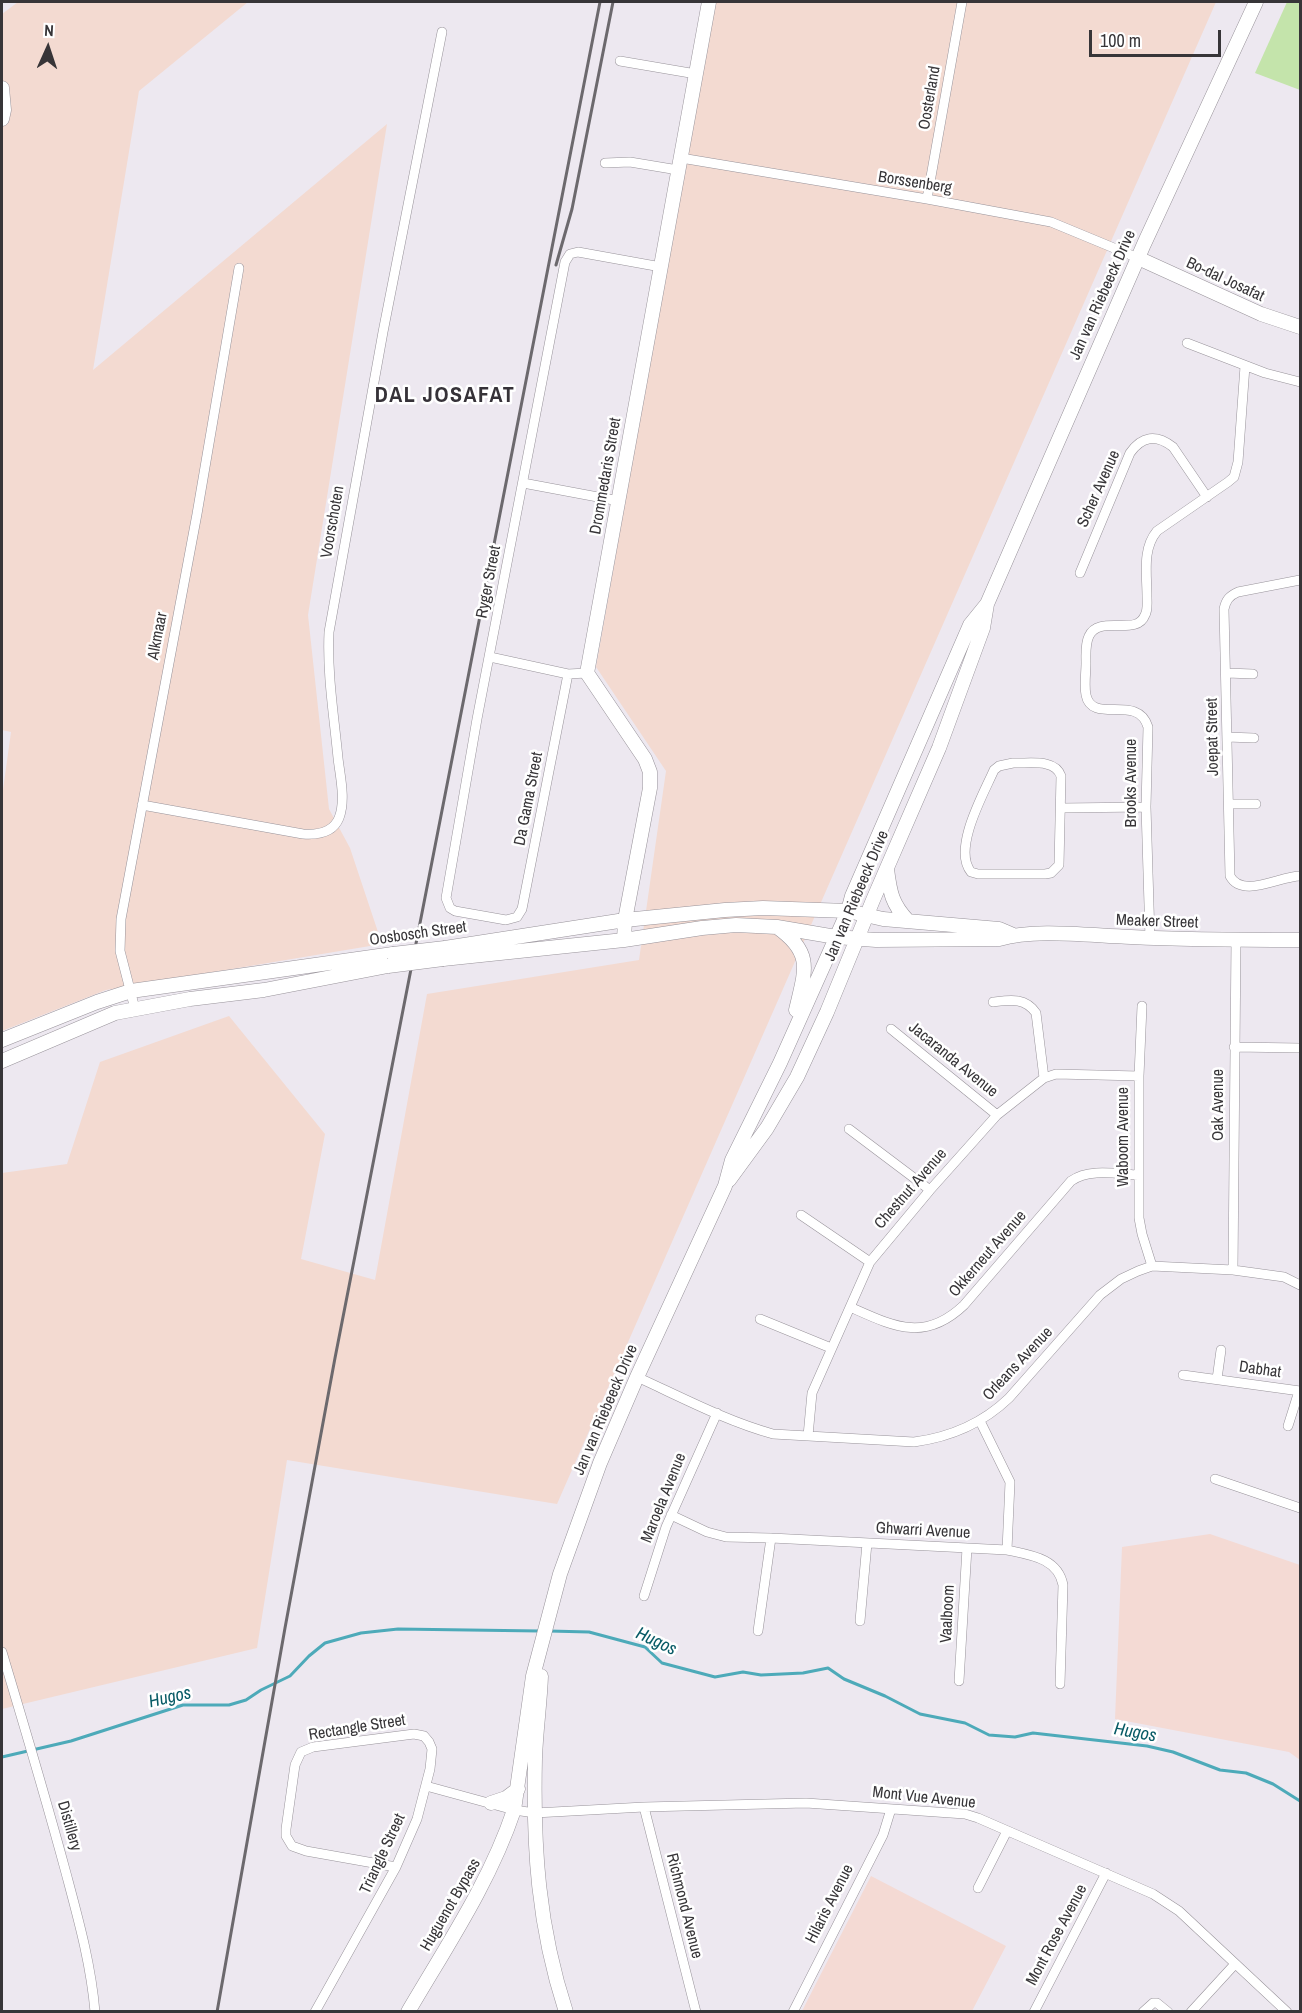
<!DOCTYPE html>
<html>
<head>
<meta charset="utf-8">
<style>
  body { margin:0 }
  #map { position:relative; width:1302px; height:2013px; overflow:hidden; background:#ede8f0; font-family:"Archivo Narrow",sans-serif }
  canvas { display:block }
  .frame { position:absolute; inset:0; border:3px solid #373538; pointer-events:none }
  .north { position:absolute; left:18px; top:18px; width:60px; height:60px; -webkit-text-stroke:4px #fff; paint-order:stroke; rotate:3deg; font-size:16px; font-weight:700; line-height:24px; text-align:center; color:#373538 }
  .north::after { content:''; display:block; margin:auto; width:21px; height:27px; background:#373538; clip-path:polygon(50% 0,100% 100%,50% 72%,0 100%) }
  .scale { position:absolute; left:1089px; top:30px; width:132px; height:27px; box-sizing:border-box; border:3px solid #373538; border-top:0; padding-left:8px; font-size:18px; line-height:21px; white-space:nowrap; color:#373538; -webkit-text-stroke:4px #fff; paint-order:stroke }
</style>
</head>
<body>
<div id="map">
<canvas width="1302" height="2013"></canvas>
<div class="frame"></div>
<div class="north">N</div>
<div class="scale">100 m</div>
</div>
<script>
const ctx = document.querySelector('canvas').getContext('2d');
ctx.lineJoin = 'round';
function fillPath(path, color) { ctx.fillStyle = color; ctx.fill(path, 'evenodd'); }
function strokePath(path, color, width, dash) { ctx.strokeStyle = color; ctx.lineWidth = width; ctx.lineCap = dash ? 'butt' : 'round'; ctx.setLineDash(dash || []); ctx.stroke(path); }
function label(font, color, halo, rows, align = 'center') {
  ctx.font = font + ' "Archivo Narrow",sans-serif'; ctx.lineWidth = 5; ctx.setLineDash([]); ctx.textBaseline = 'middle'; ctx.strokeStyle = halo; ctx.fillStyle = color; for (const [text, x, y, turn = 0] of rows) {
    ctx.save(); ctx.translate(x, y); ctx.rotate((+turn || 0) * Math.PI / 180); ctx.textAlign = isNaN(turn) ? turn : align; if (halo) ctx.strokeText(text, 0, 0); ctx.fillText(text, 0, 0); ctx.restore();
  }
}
const industrial = new Path2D(`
  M18 2H248L139 91 93 370 387 124 308 615 329 809 350 848 382 944 106 990 2 1031V797L11 732 2 730V14Z
  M713 2H1216L557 1504 287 1460 257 1648 2 1709V1173L67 1164 100 1062 229 1016 325 1134 301 1259 375 1280 427 994 639 960 666 771 596 667Z`);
const education = new Path2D(`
  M1210 1534 1300 1565V1760L1289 1752 1115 1719 1122 1547Z
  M871 1876 1006 1946 972 2011H802Z`);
const green = new Path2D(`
  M1287 2H1300V90L1255 73Z`);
const stream = new Path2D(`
  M549 1631 589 1632 645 1647 662 1663 715 1677 743 1672 761 1675 803 1673 828 1668 844 1679 885 1696 920 1714 965 1723 989 1735 1015 1737 1033 1733 1147 1746 1173 1752 1220 1770 1246 1773 1273 1784 1300 1801
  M2 1757 71 1741 183 1705H229L246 1700 261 1690 290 1676 309 1656 325 1643 361 1633 398 1629 539 1631`);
const street = new Path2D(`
  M620 61 696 74
  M681 158 927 199 1051 222 1138 258
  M605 163 630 162 678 170
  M927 199 962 2
  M1187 343 1265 373 1300 382
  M523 483 619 501
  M1080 573 1130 453C1142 436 1156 434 1173 447L1207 497
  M1300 580 1238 592C1229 596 1226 600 1224 609L1230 876C1242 899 1280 876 1300 876
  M490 657 568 674 587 673
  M1227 673 1253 674
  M568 674 522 909 517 917 506 920 455 911 450 908 446 898 477 719 565 262 570 254 578 252 661 267
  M1227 737 1254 738
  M1013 763C1028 764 1055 758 1061 776L1059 865 1051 873 1045 874H978L971 872C952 849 984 793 994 770L999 766Z
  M1229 804H1256
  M142 805 303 834C317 835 333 833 339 818 346 800 340 776 338 758 334 716 327 674 329 632L383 332 442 32
  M1061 808 1146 807
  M1150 938 1146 807 1148 727C1138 693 1092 725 1086 695 1084 685 1086 673 1086 663 1086 654 1085 644 1089 636 1099 614 1137 637 1145 615 1148 610 1147 603 1147 597 1147 574 1142 549 1157 531L1228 482 1234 477 1238 462 1245 366
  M993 1002C1010 1000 1025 997 1036 1013L1044 1078
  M1142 1006 1139 1076V1218L1142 1234 1152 1266
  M135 1009 120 951 121 919 197 514 239 268
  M891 1029 997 1115
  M1234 1047 1300 1048
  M849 1129 930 1190
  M801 1215 870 1262
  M1233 1270 1236 940
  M850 1307C893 1326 924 1343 964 1305L1071 1181C1089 1168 1117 1174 1138 1175
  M760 1319 831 1348
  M1183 1375 1300 1391
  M637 1377C681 1397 726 1421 773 1434L914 1442C951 1437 982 1424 1009 1398L1100 1295 1121 1279 1138 1271 1152 1266 1233 1270 1284 1277 1300 1285
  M1217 1379 1221 1350
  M980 1421 1010 1482 1007 1550
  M1288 1426 1299 1391
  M808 1436 812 1393 870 1262 930 1190 997 1115 1044 1078 1056 1074 1139 1076
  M1215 1479 1300 1508
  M671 1515 707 1532 726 1537 771 1538 1007 1550C1030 1555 1058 1558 1063 1585L1060 1684
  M644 1596 666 1527 717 1413
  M860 1621 867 1543
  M758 1631 771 1538
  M2 1652C24 1725 46 1799 66 1873 78 1918 91 1964 95 2012
  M959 1681 967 1548
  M426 1786 514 1810 535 1813 644 1807 806 1803 965 1814 978 1818 1153 1894 1179 1911 1287 2012
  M644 1807 696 2012
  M978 1888 1007 1831
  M315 2012 396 1867 417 1819 430 1769 432 1749 429 1742 424 1736 414 1734 313 1747 301 1752 295 1765 286 1829V1836L292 1846 306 1851 396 1867
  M793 2012 883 1835 891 1809
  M1034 2012 1106 1873
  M1143 2012 1153 2003H1157L1168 2012
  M1191 2012 1235 1964`);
const secondary = new Path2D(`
  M2 88 4 110 2 119
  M1138 258 1261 314 1300 327
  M887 869C890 893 892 904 908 921
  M777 927C814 953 805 971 796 1010
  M624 940 625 920 650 788V772L645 759 587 673 709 2
  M445 948 625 920 725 910 763 908 848 911 883 919 999 929 1013 935
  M443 959 624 940 702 928 736 925 777 927 836 937 876 940 999 939C1036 928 1092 936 1131 937 1188 940 1244 940 1300 940
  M2 1040 97 1002 131 991 393 954
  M2 1061 115 1013 190 999 264 990 388 966
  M729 1180 767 1128 797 1077 827 1012 873 900 939 748 983 628 987 604 1144 244 1256 2
  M541 1676C540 1703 536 1730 535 1758 533 1848 538 1926 566 2012
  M491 1803 506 1798 518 1789
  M408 2012C446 1947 490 1882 514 1810L533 1676 560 1574 600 1463 637 1377 725 1186 732 1160 780 1063 848 911 852 896 970 625 987 604`);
const rail = new Path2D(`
  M556 265 572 209 613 2
  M217 2012 285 1628 335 1358 600 2`);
const secondaryBridge = new Path2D(`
  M393 954 445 948
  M388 966 443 959`);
const streetNames = [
  ["Oosterland",930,98,-80],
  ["Borssenberg",915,183,9],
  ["Bo-dal Josafat",1225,280,25],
  ["Jan van Riebeeck Drive",1103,295,-66],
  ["Drommedaris Street",606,476,-80],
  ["Scher Avenue",1099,489,-66],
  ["Voorschoten",333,522,-80],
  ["Ryger Street",489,582,-79],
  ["Alkmaar",158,636,-79],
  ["Joepat Street",1213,737,-91],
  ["Brooks Avenue",1132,783,-90],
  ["Da Gama Street",529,799,-79],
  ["Jan van Riebeeck Drive",857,896,-67],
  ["Meaker Street",1157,922,2],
  ["Oosbosch Street",418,934,-8],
  ["Jacaranda Avenue",953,1060,39],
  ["Oak Avenue",1219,1105,-90],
  ["Waboom Avenue",1124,1137,-90],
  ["Chestnut Avenue",911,1189,-49],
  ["Okkerneut Avenue",988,1254,-49],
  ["Orleans Avenue",1018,1364,-47],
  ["Dabhat",1260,1370,8],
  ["Jan van Riebeeck Drive",606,1410,-67],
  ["Maroela Avenue",664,1498,-68],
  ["Ghwarri Avenue",923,1531,3],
  ["Vaalboom",948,1614,-87],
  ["Rectangle Street",357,1728,-9],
  ["Mont Vue Avenue",924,1798,6],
  ["Distillery",69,1826,74],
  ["Triangle Street",383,1854,-65],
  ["Hilaris Avenue",830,1904,-63],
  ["Huguenot Bypass",451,1905,-60],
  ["Richmond Avenue",684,1906,76],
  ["Mont Rose Avenue",1057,1935,-62]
];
const waterNames = [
  ["Hugos",656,1642,25],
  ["Hugos",170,1698,-13],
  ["Hugos",1135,1733,10]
];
const districtNames = [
  ["DAL JOSAFAT",445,396]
];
fillPath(industrial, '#f3dad1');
fillPath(education, '#f4dad4');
fillPath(green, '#c4e4ab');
strokePath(stream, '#4daab9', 3);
strokePath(street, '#98939a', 10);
strokePath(secondary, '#98939a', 15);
strokePath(street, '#fff', 9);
strokePath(secondary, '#fff', 14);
strokePath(rail, '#6c696d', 3);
strokePath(secondaryBridge, '#98939a', 15, []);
strokePath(secondaryBridge, '#fff', 14);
label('16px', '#373538', '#fff', streetNames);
label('italic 18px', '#085b66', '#fff', waterNames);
ctx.letterSpacing = '1.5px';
label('bold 22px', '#363238', '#fff', districtNames);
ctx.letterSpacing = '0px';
</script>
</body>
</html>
